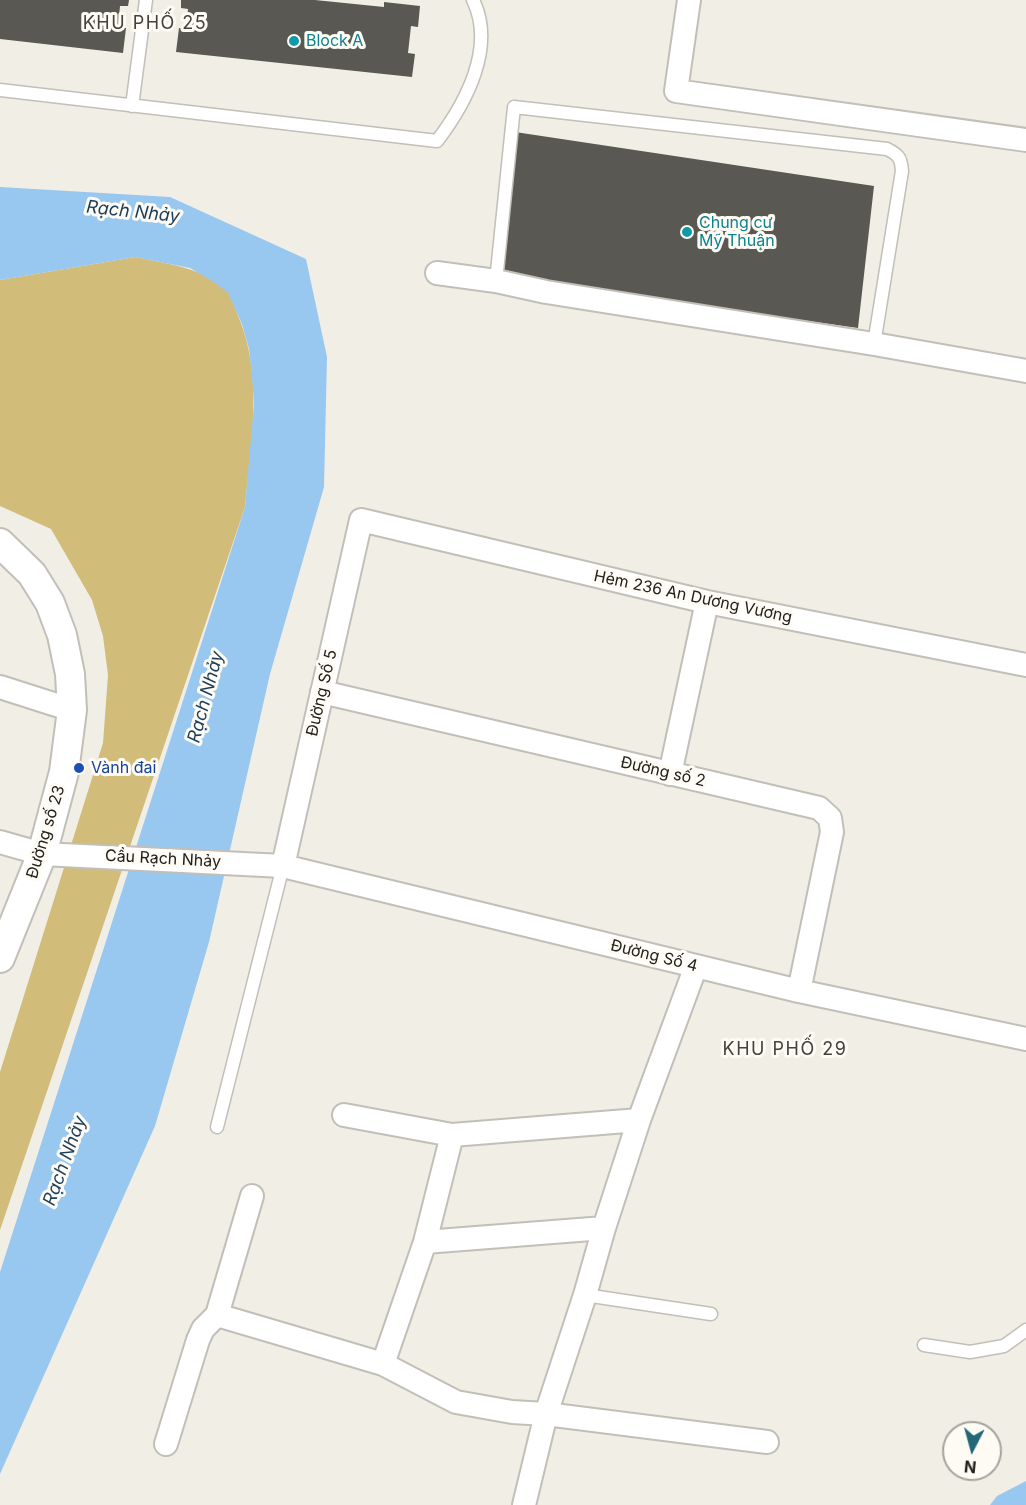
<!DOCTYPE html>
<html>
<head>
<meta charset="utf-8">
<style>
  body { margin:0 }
  #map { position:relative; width:1026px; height:1505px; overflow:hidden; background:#f1eee6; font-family:Inter,sans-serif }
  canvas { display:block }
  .north { position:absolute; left:942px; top:1421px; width:60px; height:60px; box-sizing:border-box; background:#fefbf4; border:2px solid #a6a39e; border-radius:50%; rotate:186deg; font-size:16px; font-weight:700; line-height:24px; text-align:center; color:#21201d }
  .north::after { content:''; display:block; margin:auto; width:21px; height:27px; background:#236778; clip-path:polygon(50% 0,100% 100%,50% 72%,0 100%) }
</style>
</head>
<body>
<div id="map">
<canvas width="1026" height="1505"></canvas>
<div class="north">N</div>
</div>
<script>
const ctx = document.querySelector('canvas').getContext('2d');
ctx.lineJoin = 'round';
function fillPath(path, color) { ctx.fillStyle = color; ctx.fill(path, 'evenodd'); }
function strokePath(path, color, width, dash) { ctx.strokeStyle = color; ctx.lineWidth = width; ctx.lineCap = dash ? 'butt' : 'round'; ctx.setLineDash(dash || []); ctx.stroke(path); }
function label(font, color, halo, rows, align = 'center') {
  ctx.font = font + ' Inter,sans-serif'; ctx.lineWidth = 6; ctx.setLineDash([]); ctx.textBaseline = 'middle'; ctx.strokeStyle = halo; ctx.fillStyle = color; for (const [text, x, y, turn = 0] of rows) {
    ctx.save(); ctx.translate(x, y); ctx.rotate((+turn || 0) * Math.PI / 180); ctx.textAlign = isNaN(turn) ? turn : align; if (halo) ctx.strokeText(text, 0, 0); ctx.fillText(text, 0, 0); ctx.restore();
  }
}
const green = new Path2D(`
  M135 257C164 263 207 268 228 292 232 297 234 306 237 313 264 374 251 443 245 507L0 1230V1072L103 743 108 675 103 636 92 600 51 529 0 506V280Z`);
const water = new Path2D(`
  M0 187 170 197 306 259 327 357 324 487 270 674 209 942 155 1126 0 1474V1272L245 507 254 404 252 375 249 349 242 324 228 293 217 284 190 268 135 257 0 280Z
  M1026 1481V1505H990L997 1496Z`);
const building = new Path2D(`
  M0 0H129L128 6H120L118 27 126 28 123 53 0 39Z
  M181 0H315L384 7V2L420 6 418 27 411 26 408 53 415 54 412 77 176 52 179 28 186 29 188 9 181 8Z
  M515 132 874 186 858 328 501 278Z`);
const service = new Path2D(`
  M0 90 437 141C466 103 496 47 473 0
  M132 106 146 0
  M496 281 514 107 887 149C899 155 901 158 902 171L874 344
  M217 1127 283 866
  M585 1295 711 1314
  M924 1345 970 1352 1004 1346 1026 1330`);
const minor = new Path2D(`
  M689 0 676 91 1026 140
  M437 273 496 281 546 292 874 344 1026 371
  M0 687 72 710
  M322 692 819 808 830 818 832 832 799 991
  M670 774 707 602
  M0 842 42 854 283 866 799 991 1026 1039
  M283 866 361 520 707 602 1026 665
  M344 1115 452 1135 639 1120
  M425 1242 604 1228
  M217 1315 383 1364 456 1402 512 1412 546 1414 767 1442
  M383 1364 425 1242 452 1135
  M166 1444 198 1340 203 1329 217 1315 252 1196
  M524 1505 546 1414 585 1295 604 1228 639 1120 696 966`);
const tertiary = new Path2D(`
  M0 543 32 574 50 603 62 635 70 674 72 710 64 772 42 854 0 958`);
const markers = [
  [294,41,6,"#0f9aa8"],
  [687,232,6,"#0f9aa8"],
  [79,768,6,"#1a4fb4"]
];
const cultureNames = [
  ["Block A",306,41],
  ["Chung cư",699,223],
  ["Mỹ Thuận",699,241]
];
const streetNames = [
  ["Hẻm 236 An Dương Vương",693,597,12],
  ["Đường Số 5",322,693,-77],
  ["Đường số 2",663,772,13],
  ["Đường số 23",46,832,-73],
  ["Cầu Rạch Nhảy",163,859,3],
  ["Đường Số 4",654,956,14]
];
const transitNames = [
  ["Vành đai",91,768]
];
const neighbourhoodNames = [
  ["KHU PHỐ 25",145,24],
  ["KHU PHỐ 29",785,1050]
];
const waterNames = [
  ["Rạch Nhảy",133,212,6],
  ["Rạch Nhảy",206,697,-75],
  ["Rạch Nhảy",65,1161,-70]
];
fillPath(green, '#d2bc79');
fillPath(water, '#98c7f0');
fillPath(building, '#5a5852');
strokePath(service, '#c1bfb8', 15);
strokePath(minor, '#c1bfb8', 26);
strokePath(tertiary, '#c1bfb8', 32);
strokePath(service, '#fff', 12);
strokePath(minor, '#fff', 22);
strokePath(tertiary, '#fff', 28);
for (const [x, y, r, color] of markers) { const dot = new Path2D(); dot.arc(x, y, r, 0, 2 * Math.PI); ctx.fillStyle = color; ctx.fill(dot); strokePath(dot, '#fefbf4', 2); }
label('16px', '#0d838f', '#fefbf4', cultureNames, 'left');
label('16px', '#21201d', '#fefbf4', streetNames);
label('16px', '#164399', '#fefbf4', transitNames, 'left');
ctx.letterSpacing = '1.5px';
label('18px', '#44423c', '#fefbf4', neighbourhoodNames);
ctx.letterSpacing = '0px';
label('italic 18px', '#1c3e5a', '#fefbf4', waterNames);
</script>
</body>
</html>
